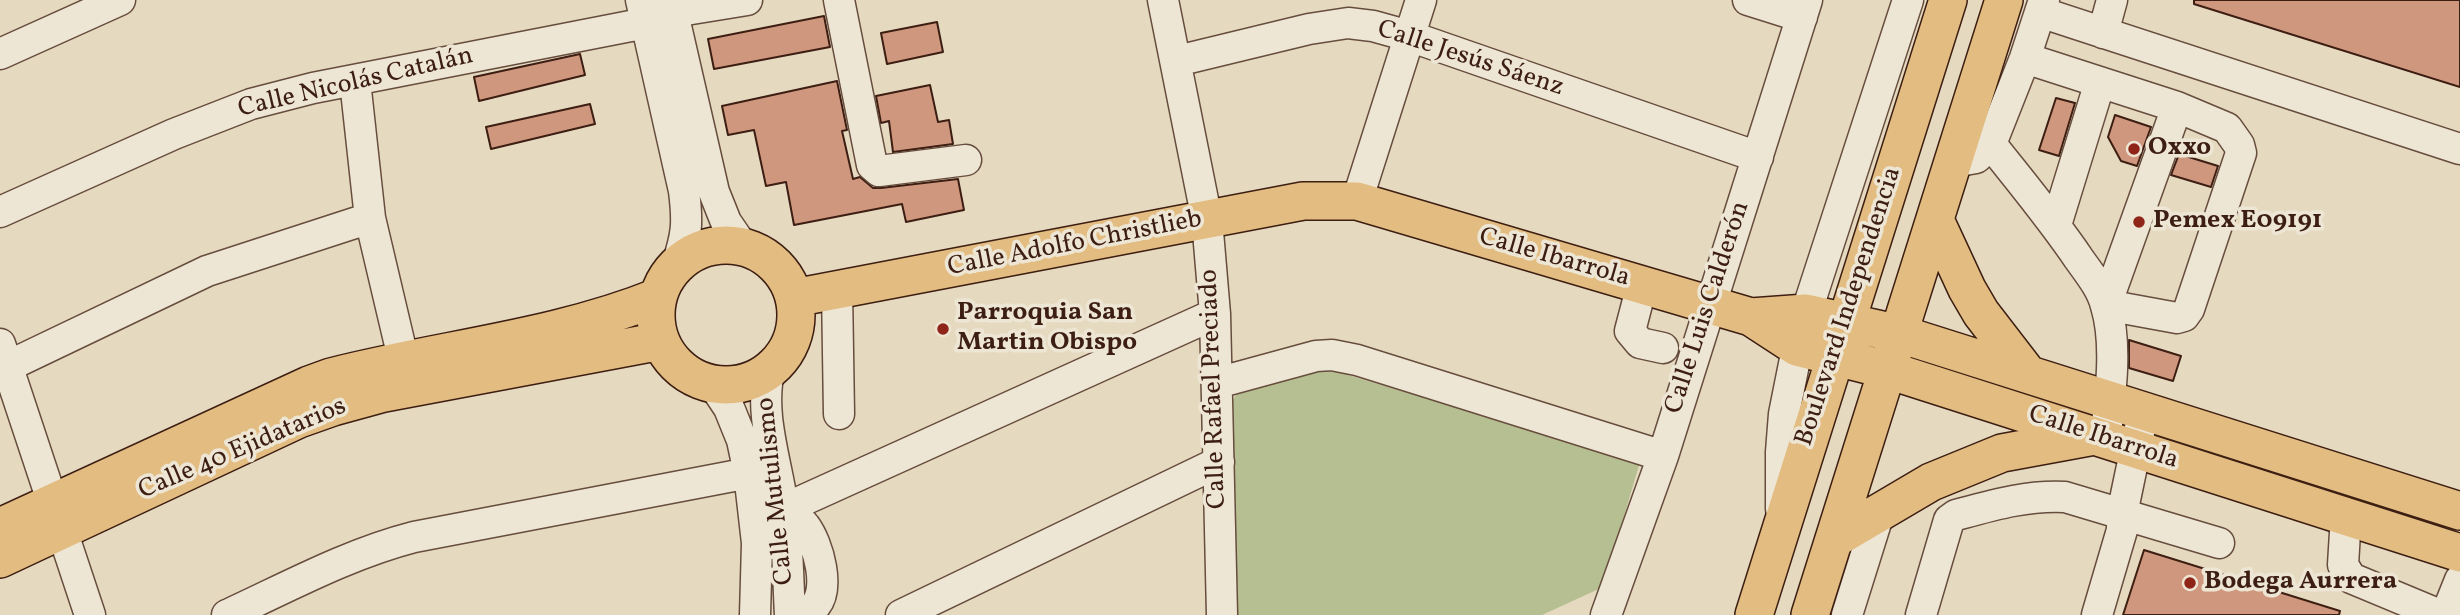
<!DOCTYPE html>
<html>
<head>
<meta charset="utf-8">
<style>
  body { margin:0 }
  canvas { display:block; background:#e5d9bf }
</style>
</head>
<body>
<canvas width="2460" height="615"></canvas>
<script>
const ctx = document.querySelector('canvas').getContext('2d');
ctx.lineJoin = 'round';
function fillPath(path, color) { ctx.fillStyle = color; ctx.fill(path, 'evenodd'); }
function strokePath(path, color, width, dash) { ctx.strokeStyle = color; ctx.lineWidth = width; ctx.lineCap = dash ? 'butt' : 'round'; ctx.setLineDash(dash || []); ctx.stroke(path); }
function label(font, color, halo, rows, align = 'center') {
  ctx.font = font + ' Vollkorn,serif'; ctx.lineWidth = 7; ctx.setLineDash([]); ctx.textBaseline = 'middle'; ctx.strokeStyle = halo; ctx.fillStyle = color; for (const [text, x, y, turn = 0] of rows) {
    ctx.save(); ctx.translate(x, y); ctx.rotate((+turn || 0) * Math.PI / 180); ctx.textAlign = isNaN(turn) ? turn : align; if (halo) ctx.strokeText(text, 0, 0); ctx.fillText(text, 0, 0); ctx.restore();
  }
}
const green = new Path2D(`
  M1328 369 1640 462 1603 587 1542 615H1237L1229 406 1239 390Z`);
const building = new Path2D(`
  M2194 0H2460V87L2194 4Z
  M824 16 830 47 714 69 708 39Z
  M937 22 943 52 887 64 881 33Z
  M580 54 585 75 479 101 474 77Z
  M837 81 847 130 842 131 853 179 860 177 873 188H881L958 179 964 210 906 222 902 204 794 225 786 182 766 186 754 130 728 135 722 106Z
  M930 85 938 122 949 120 953 144 893 152 889 121 881 123 876 96Z
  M2056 98 2075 103 2059 156 2039 150Z
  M590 104 595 124 491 149 486 127Z
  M2115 115 2151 127 2137 166 2121 161 2108 137Z
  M2179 154 2218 166 2211 187 2171 175Z
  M2129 340 2181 356 2173 381 2129 368Z
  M2144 550 2340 611 2339 615H2123Z`);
const minor = new Path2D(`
  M641 0 684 191C688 223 687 234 677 265
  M670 0 714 192 726 222 743 247
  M839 0 872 165 879 171 966 160
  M1163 0 1207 220 1215 314 1222 615
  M1748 0 1802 17
  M673 12 747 0
  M2040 12 2460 149
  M2103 33 2112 0
  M0 54 120 0
  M2025 58 2177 107 2227 128 2239 145 2241 153 2189 309 2184 316 2177 318 2106 305 2177 107
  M1177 61 1309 29 1348 23 1373 26 1409 36 1758 157
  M355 81 370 218 404 362
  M1991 144C2021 182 2052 219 2079 259 2089 273 2102 289 2106 306 2118 345 2110 399 2105 440
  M1953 162 1976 158 1991 144 2025 58 2044 0
  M1357 201 1421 0
  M0 212 174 134 251 104 313 88 646 23
  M2056 225 2100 82
  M1642 285 1630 331 1640 343 1663 348
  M837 290 839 414
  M0 344 90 615
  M770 368C758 412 777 462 783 507 788 542 788 579 790 615
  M0 370 207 271 370 218
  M1217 383 1316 356 1332 355 1357 360 1663 456
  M713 384 729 408 742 440 749 473 757 543 755 615
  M1781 509V452L1784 414 1801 329 1908 0
  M2346 516 2343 565 2351 578 2440 615
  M227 615C288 587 348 554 414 537L749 473
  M798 615C802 613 810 611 813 608 832 591 818 543 805 526 800 519 791 514 784 509L1215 314
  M901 615 1219 462
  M1606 615 1663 456 1807 0
  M1847 615 1879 513
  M1921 615 1949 520 1956 515C1993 505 2027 495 2065 497L2219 543
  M2097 615 2122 530V514L2140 428
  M2446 615 2460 580`);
const major = new Path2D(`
  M1935 220 1967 289 1981 313 2028 374
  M656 315a70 70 0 1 1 140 0a70 70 0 1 1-140 0Z
  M794 298 1303 201H1357L1751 317 1797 347 1888 370 2460 553
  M1751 317 1806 313 1900 334 2460 511
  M0 527 309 385 331 377C440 349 554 339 658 297
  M1836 538 1931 482 2002 453 2089 437
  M0 559 299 419 333 407 384 393 661 341
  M1754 615 1948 0
  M1810 615 2004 0`);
const markers = [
  [2134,149,7,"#8f2418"],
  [2139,222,7,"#8f2418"],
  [943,329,7,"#8f2418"],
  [2190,583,7,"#8f2418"]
];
const streetNames = [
  ["Calle Jesús Sáenz",1470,60,18],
  ["Calle Nicolás Catalán",356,84,-13],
  ["Calle Adolfo Christlieb",1075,245,-11],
  ["Calle Ibarrola",1554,259,16],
  ["Boulevard Independencia",1850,307,-72],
  ["Calle Luis Calderón",1709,308,-72],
  ["Calle Rafael Preciado",1215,389,-92],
  ["Calle Ibarrola",2103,439,18],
  ["Calle 40 Ejidatarios",243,450,-23],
  ["Calle Mutulismo",777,491,-96]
];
const poiNames = [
  ["Oxxo",2148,149],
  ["Pemex E09191",2153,222],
  ["Parroquia San",957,314],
  ["Martin Obispo",957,344],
  ["Bodega Aurrera",2204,583]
];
fillPath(green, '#b6bf91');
fillPath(building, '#d0977f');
strokePath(building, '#3d1e12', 2);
strokePath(minor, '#674d3d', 33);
strokePath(major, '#3d1e12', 40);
strokePath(minor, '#eee6d5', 30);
strokePath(major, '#e2bc80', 37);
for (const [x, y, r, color] of markers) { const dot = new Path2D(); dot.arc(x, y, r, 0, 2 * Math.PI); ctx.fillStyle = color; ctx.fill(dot); strokePath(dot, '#eee6d5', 2.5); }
label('26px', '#3d1e12', '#eee6d5', streetNames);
label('bold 26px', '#3d1e12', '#eee6d5', poiNames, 'left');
</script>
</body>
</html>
